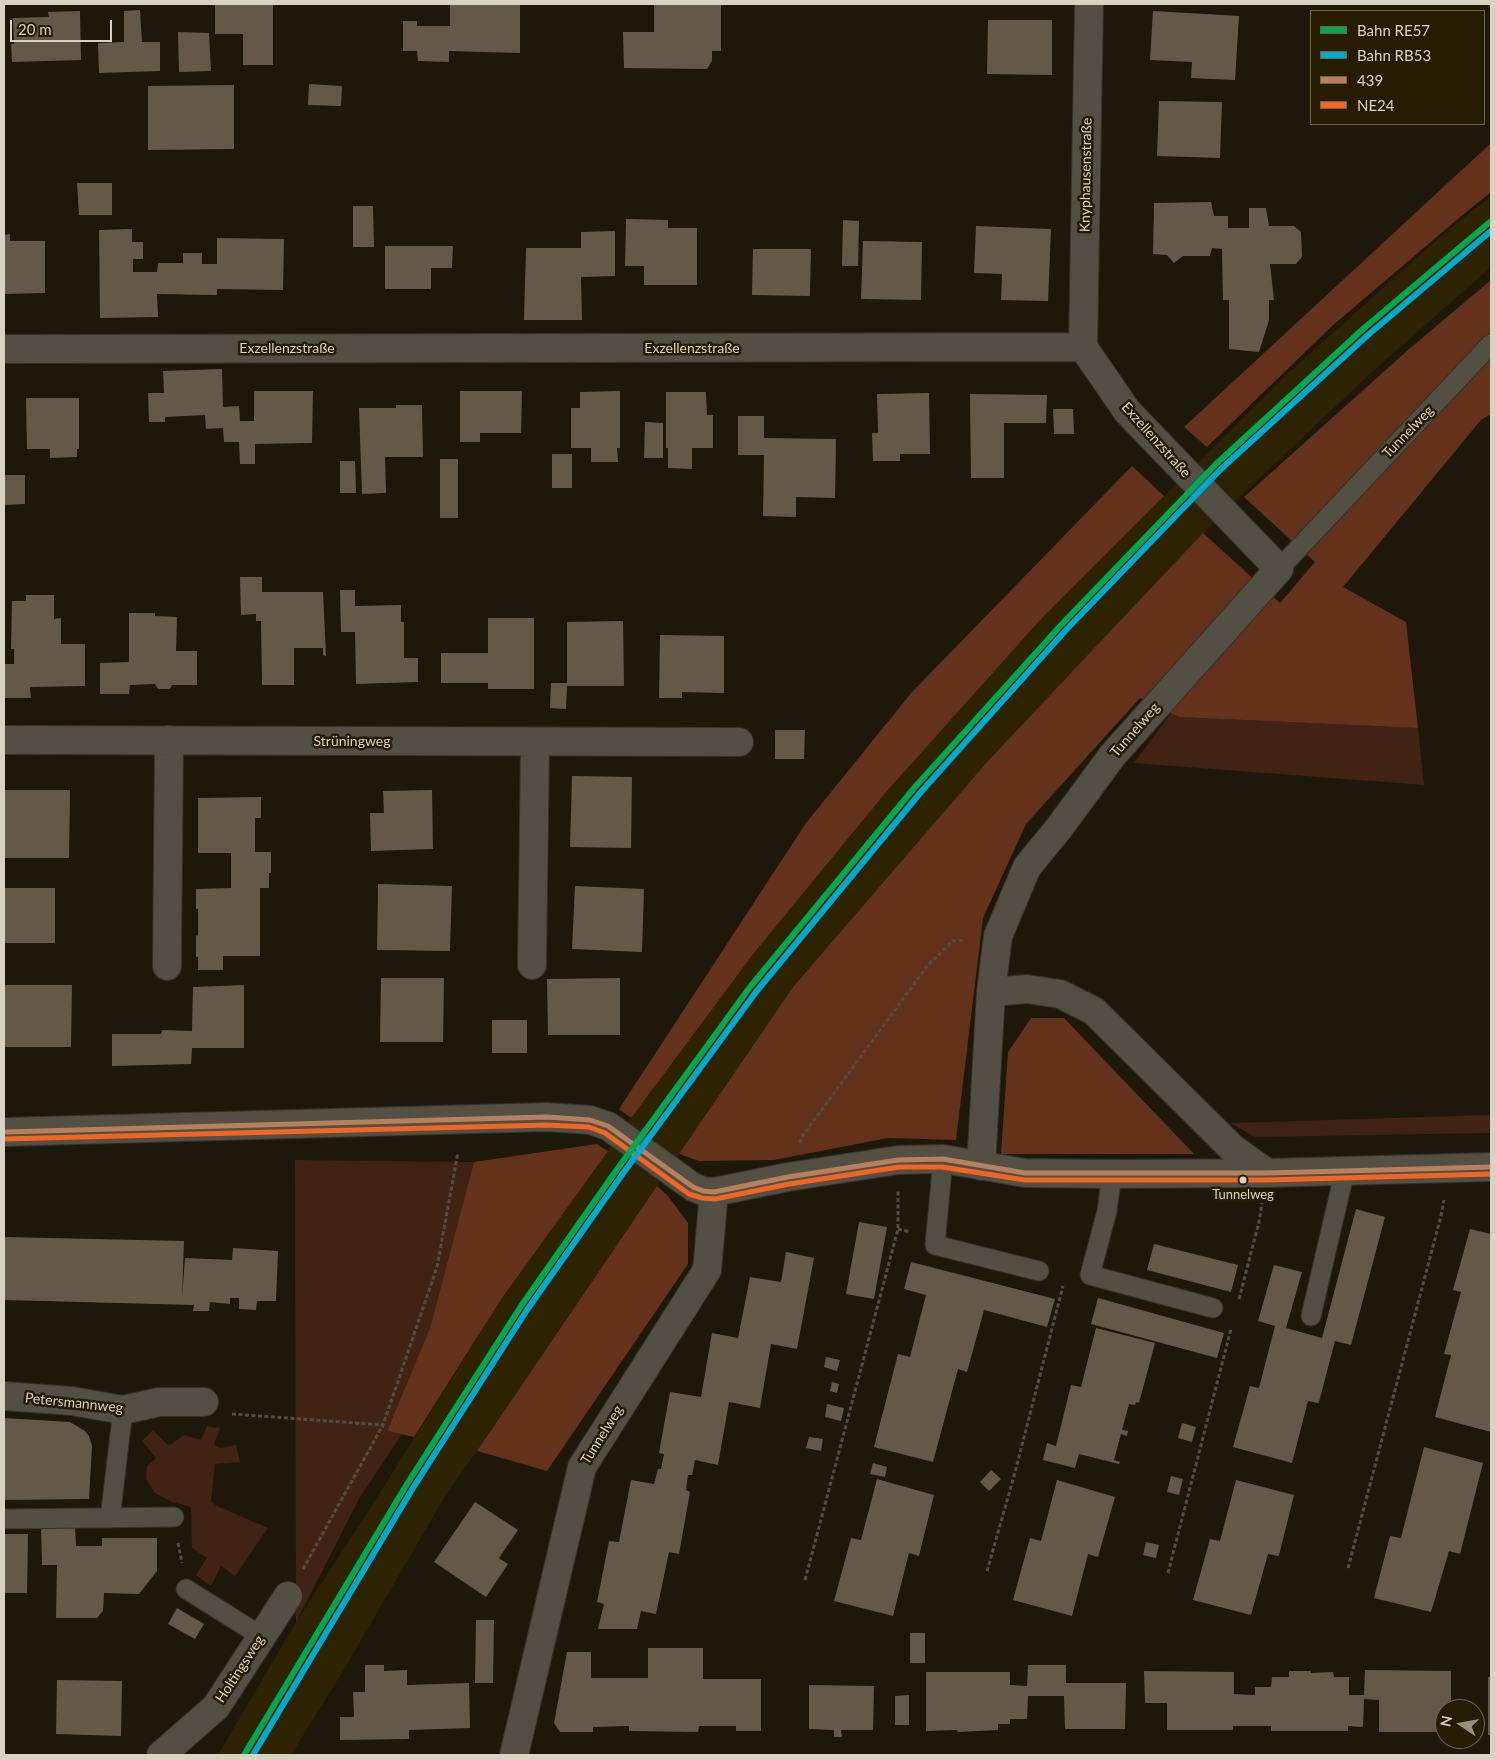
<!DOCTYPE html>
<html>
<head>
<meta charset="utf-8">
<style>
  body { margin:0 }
  #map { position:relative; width:1495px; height:1759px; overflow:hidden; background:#1d180a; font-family:Lato,sans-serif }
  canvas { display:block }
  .frame { position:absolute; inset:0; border:5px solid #d7d2c2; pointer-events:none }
  .legend { position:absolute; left:1310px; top:10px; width:175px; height:115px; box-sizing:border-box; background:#251c02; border:1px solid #6c654f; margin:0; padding:6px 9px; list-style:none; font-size:15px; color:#d7d2c2 }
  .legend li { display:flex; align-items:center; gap:10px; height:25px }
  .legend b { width:25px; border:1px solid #6c654f }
  .north { position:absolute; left:1435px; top:1699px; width:50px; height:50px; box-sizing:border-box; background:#251c02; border:1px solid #6c654f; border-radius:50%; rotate:282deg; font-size:14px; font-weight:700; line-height:20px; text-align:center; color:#d7d2c2 }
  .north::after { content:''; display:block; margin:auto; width:18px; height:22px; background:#969182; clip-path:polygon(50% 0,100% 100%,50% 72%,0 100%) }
  .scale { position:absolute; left:10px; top:20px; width:102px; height:22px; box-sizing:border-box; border:2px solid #d7d2c2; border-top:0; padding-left:6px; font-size:15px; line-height:18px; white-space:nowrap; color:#d7d2c2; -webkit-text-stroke:4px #251c02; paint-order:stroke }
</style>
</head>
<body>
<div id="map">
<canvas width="1495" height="1759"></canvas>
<div class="frame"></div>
<ul class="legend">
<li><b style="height:6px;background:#00a651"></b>Bahn RE57</li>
<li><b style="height:6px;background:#00a9ce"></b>Bahn RB53</li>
<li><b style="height:6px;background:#b6815c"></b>439</li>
<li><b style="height:6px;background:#f26522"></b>NE24</li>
</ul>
<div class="north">N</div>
<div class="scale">20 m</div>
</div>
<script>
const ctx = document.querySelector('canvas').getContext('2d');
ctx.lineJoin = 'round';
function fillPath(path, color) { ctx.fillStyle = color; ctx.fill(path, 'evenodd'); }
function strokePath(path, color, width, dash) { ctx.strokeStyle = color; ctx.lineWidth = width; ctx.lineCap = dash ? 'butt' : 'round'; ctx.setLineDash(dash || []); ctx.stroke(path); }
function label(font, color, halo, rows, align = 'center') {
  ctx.font = font + ' Lato,sans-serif'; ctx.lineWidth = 5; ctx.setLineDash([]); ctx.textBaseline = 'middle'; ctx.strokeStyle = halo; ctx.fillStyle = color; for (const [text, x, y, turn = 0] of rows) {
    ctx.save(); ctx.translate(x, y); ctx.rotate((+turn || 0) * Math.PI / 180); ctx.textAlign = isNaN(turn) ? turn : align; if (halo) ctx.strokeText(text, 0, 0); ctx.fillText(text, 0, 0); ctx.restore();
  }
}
const built = new Path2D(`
  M1491 196V267L1373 371 1224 512 987 762 793 987 477 1451 447 1493 343 1671 291 1755H218L296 1622 366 1515 502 1298 643 1100 754 953 887 791 1042 618 1286 375 1432 244Z`);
const green = new Path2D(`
  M1171 713 1179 717 1418 728 1424 785 1134 763Z
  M1491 1115V1133L1255 1137 1230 1123Z
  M295 1160 474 1162 430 1328 387 1431 402 1434 359 1499 296 1622Z
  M207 1426 220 1428 214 1445 221 1448 236 1445 240 1462 215 1464 211 1501 217 1506 268 1528 235 1576 221 1566 211 1586 196 1575 207 1558 192 1548 191 1507 172 1502 155 1493 146 1479 147 1466 156 1458 142 1441 153 1430 169 1446 184 1435 201 1440Z`);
const forest = new Path2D(`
  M1491 143V192L1459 218 1332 326 1207 447 1184 427Z
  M1491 280V414L1481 420 1343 587 1406 622 1418 728 1179 717 1140 698 1026 824 983 918 956 1140 888 1138 774 1160 699 1161 679 1154 793 987 987 762 1203 533 1280 603 1315 562 1244 497 1408 350Z
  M1132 466 1164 496 1042 618 887 791 754 953 631 1118 619 1109 806 823 912 692Z
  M1031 1018H1064L1194 1154H1001L1008 1052Z
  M597 1144 608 1151 502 1298 414 1437 387 1431 430 1328 474 1162Z
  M657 1186 668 1196 688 1223V1264L547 1471 477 1451Z`);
const building = new Path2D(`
  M215 4H273V65H243V34H215Z
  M450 4H520V53L449 51V62L418 61 417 51H403V21H417V26H450Z
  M654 4H721V51H712V61L707 69 624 68 623 32H654Z
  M140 10 142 42H160V71L99 73 98 43 124 42V11Z
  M80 11 81 60 12 62 11 44H14L13 18 49 17 48 12Z
  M1153 11 1239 16 1235 80 1191 78 1192 62 1150 60Z
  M988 20H1052V75L987 74Z
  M178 32 209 33 211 71 179 72Z
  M309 84 342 86 341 106 308 105Z
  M234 85V149L148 150V86Z
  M1159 101 1222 102 1220 158 1157 156Z
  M77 183H112V215H79Z
  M1211 202 1214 216H1228V228H1249V208H1266L1269 226H1294L1301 232 1302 257 1296 264H1270L1274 300H1269V320L1259 352 1229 349V300H1223L1222 249 1212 248 1210 256H1183L1174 263 1167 255 1153 254 1154 203Z
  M353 206H373L374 247H353Z
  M626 219 668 220V228H697V285H644V266H625Z
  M843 220 859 221 858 266H842Z
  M976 226 1051 229 1048 301 1001 300 1002 274 974 273Z
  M132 229V242H143V259H133V272H157L158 263H183V253H202V264H217V238L284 239 283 290 217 289V295L157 294 158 317 100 318 99 230Z
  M615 231V276L581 277 582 320H524L526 248H581V232Z
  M10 234V241H45V293L4 294V235Z
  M863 241 922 242 921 300 861 299Z
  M385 246H453L452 268H431V289H385Z
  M753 249H811L810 296 752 295Z
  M222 369 223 407 239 406 240 421H254V391H313L312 443 255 444V464H240L239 442H224L223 428 206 429 205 415 165 417V422H149L148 393H164L163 371Z
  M460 391H522L521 433H480V442H460Z
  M620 391V448H617L618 462H591V448H571V408H580V392Z
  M666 392H706L707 415H713V448H692V469L668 468V448H666Z
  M929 393 930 454H900V461H873L872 433H878L877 394Z
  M970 394 1047 395 1046 423H1004V478H971Z
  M26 398H79V449H77V457L50 458V449H27Z
  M396 405H422L423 457H385L386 493 362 494 359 408H396Z
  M1053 409H1073L1074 434H1054Z
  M738 416H764V438L836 439 835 498 796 497V517L763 516 764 455H738Z
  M645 422 663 423V458H644Z
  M552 454H572V488H552Z
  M440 459H458V518H440Z
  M340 461H355L356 493H340Z
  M4 475H25V504L4 505Z
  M240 577H262V592H323L326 656 323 655V648H294V685H262L261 621H256V614L241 615Z
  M340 590H355V606L401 605V622H404V658H418V682L356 684 355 632H341Z
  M26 595H54V619L61 618V644H85V686L30 687 31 698H4V664H14V649H11L12 601H26Z
  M129 613H155V616L177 617 176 651H197V685H172L170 689H158L155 684 130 685 129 694H100V663L129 662Z
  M488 618H534V689H488V683H441V653H488Z
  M623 621 624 686H567L566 709 550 708 551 683H567V622Z
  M660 635 724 636V693L682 692V698H659Z
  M775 730H805L804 759H775Z
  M572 776 632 777 631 848 570 847Z
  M4 790H70L69 858H4Z
  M432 790 433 849 371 851 370 813H384L383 791Z
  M261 797V818H255V852H271V873H269V888H260V956H223V970H198V957H196V935L198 936V909H196V889L231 888V853H198V798Z
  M378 884 452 886 450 951 377 950Z
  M575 886 644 889 642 952 572 949Z
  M4 888H55V943H4Z
  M381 978H444L443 1042H380Z
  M620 978V1035H548L547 979Z
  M4 985H72L71 1047H4Z
  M244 985V1048H192L191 1064 112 1066V1034H161L162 1030 192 1031 193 987Z
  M492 1020H527V1053H492Z
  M1356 1209 1385 1217 1351 1345 1335 1341 1319 1402 1318 1403 1308 1401 1292 1463 1233 1447 1250 1386 1259 1388 1275 1326 1258 1321 1274 1265 1302 1272 1286 1328 1322 1338Z
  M859 1222 887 1227 874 1299 846 1294Z
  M1470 1229 1491 1234V1432L1435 1417 1451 1355 1444 1354 1461 1292 1453 1290Z
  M4 1237 184 1241 182 1298 185 1258 232 1260 233 1248 278 1251 276 1301H257L256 1310 239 1309V1298H230V1304L210 1302 209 1311H193L194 1305 4 1300Z
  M1154 1244 1238 1265 1231 1292 1147 1270Z
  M786 1252 814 1258 797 1349 771 1344 760 1408 729 1402 718 1465 695 1460 692 1475H688L686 1490 690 1492 679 1554 669 1552 656 1614 641 1611 637 1629H598L604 1604 597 1602 609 1541 619 1542 631 1480 654 1484 658 1469H661L664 1454 659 1453 670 1392 701 1397 712 1333 738 1338 750 1277 781 1282Z
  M911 1262 1055 1299 1047 1327 984 1310 967 1372 958 1369 933 1462 874 1447 898 1354 910 1357 926 1295 904 1289Z
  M1098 1298 1224 1333 1217 1358 1091 1324Z
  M1096 1328 1155 1343 1139 1403 1136 1402 1135 1405 1129 1404 1122 1430 1128 1431 1127 1436 1121 1434 1114 1460 1120 1462 1119 1464 1079 1454 1075 1468 1043 1460 1047 1443 1056 1446 1071 1385 1081 1387Z
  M826 1357 840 1360 837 1371 824 1367Z
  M832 1382 839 1384 837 1393 830 1391Z
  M827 1404 844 1408 841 1421 825 1417Z
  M4 1418 70 1422 85 1431 89 1436 92 1446 89 1499 4 1500Z
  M1182 1423 1196 1427 1192 1442 1178 1438Z
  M809 1437 823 1439 821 1451 806 1448Z
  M1424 1447 1483 1463 1460 1554 1449 1551 1431 1612 1374 1598 1390 1536 1401 1538Z
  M873 1463 887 1467 885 1477 870 1474Z
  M991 1470 1001 1479 989 1491 980 1482Z
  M1171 1476 1183 1479 1179 1495 1167 1492Z
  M877 1479 934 1495 919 1556 909 1553 893 1616 834 1601 851 1538 861 1540Z
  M1057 1480 1115 1497 1098 1557 1088 1554 1072 1616 1013 1600 1030 1538 1041 1541Z
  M1236 1480 1294 1495 1279 1555 1278 1556 1268 1554 1251 1615 1193 1600 1210 1539 1220 1541Z
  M475 1502 518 1530 499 1558 508 1564 486 1597 434 1562Z
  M75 1526 76 1546H102V1538H157V1571L139 1594 104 1593 103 1611 97 1618H56L57 1565H42L41 1527Z
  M4 1534H28L27 1593H4Z
  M1146 1542 1159 1545 1156 1558 1143 1555Z
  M177 1608 204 1624 195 1639 168 1624Z
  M476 1620H494L493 1683H475Z
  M910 1633H925V1663H910Z
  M648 1648H703V1679H761V1731H736V1726H699L698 1732 629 1731V1726L593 1727V1732H560L554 1723 567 1652H591V1678H648Z
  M365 1665H384V1671L407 1670V1685L469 1683 470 1728 409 1730V1739L340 1740V1717H354L353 1692H365Z
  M1028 1665H1066V1683H1126L1125 1729H1065L1064 1696H1028L1027 1719H1010V1724H998V1730L958 1732 957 1730 926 1731V1672H1010V1685L1027 1686Z
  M1365 1670 1451 1671V1704H1466V1709H1445V1732H1379V1700L1364 1699 1363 1727 1348 1726V1731H1271V1726H1233V1730H1167V1703H1145L1144 1671 1234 1672V1694L1255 1695V1687H1271L1272 1677H1289V1671H1311V1673L1333 1672 1334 1677H1349V1695H1364Z
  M1488 1677H1491V1735H1488Z
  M57 1680 122 1681 121 1736 56 1734Z
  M809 1685 874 1686 873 1730H841L842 1737H834V1730L809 1729Z
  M909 1695V1725H895V1696Z`);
const path = new Path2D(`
  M800 1143 801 1138 928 965 953 941 965 940
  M898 1229 910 1232
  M1239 1299 1259 1222 1262 1203
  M232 1414 383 1425
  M178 1543 182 1563
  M1348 1568 1441 1216 1444 1200
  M303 1569 383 1425 437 1267 458 1152
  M987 1571 1014 1476 1063 1286
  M1168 1573 1231 1329
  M805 1580 898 1229V1191`);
const service = new Path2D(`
  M1279 569 1491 344
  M943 1159 935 1245 1039 1271
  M1112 1174 1107 1211 1090 1275 1213 1308
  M1311 1316 1345 1170
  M110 1518 123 1410
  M4 1519 174 1517
  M186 1589 261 1636`);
const minor = new Path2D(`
  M1083 347 1089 4
  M4 349 1083 347
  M4 740 739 742
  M532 965 535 743
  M167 966 169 740
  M991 992 1027 989 1060 994 1094 1011 1232 1148 1267 1173
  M4 1132 547 1117 590 1120 608 1126 693 1187 703 1191 714 1192 788 1177 898 1160 943 1159 1025 1173 1112 1174 1267 1173 1491 1167
  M981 1166 991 992 998 936 1027 867 1059 828 1112 756 1279 569 1127 411 1083 347
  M4 1396 72 1401 123 1410 159 1402H204
  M161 1755 216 1707 288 1596
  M514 1755 582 1467 707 1270 714 1192`);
const bus1 = new Path2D(`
  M4 1132 547 1117 590 1120 608 1126 693 1187 703 1191 714 1192 788 1177 898 1160 943 1159 1025 1173H1267L1491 1167`);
const bus2 = new Path2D(`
  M4 1139 547 1125 589 1127 605 1133 689 1194 702 1198 715 1199 789 1184 899 1167H942L1025 1180H1267L1491 1174`);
const rail1 = new Path2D(`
  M244 1755 407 1484 521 1306 618 1168 750 987 915 787 1061 625 1216 464 1363 329 1491 221`);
const rail2 = new Path2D(`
  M253 1755 413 1488 527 1310 624 1172 756 992 921 792 1066 630 1221 469 1368 335 1491 231`);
const markers = [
  [1243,1180,4.5,"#d7d2c2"]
];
const busNames = [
  ["Tunnelweg",1243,1195]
];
const streetNames = [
  ["Knyphausenstraße",1086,175,-89],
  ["Exzellenzstraße",287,348],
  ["Exzellenzstraße",692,348],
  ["Tunnelweg",1408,432,-46],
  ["Exzellenzstraße",1156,440,48],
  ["Tunnelweg",1135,730,-49],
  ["Strüningweg",352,741],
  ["Petersmannweg",74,1403,6],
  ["Tunnelweg",602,1435,-58],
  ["Holtingsweg",240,1669,-57]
];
fillPath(built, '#2d2302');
fillPath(green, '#402315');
fillPath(forest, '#64321a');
fillPath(building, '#645949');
strokePath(service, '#353229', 21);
strokePath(minor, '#353229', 30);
strokePath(path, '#534e45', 3, [4, 2.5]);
strokePath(service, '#534f45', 19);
strokePath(minor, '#534f45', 28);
strokePath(bus1, '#b6815c', 5);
strokePath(bus2, '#f26522', 5);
strokePath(rail1, '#00a651', 6);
strokePath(rail2, '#00a9ce', 6);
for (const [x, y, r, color] of markers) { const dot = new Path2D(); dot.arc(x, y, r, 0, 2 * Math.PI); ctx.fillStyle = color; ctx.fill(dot); strokePath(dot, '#251c02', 2); }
label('13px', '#d7d2c2', '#251c02', busNames);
label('14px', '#d7d2c2', '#251c02', streetNames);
</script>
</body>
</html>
